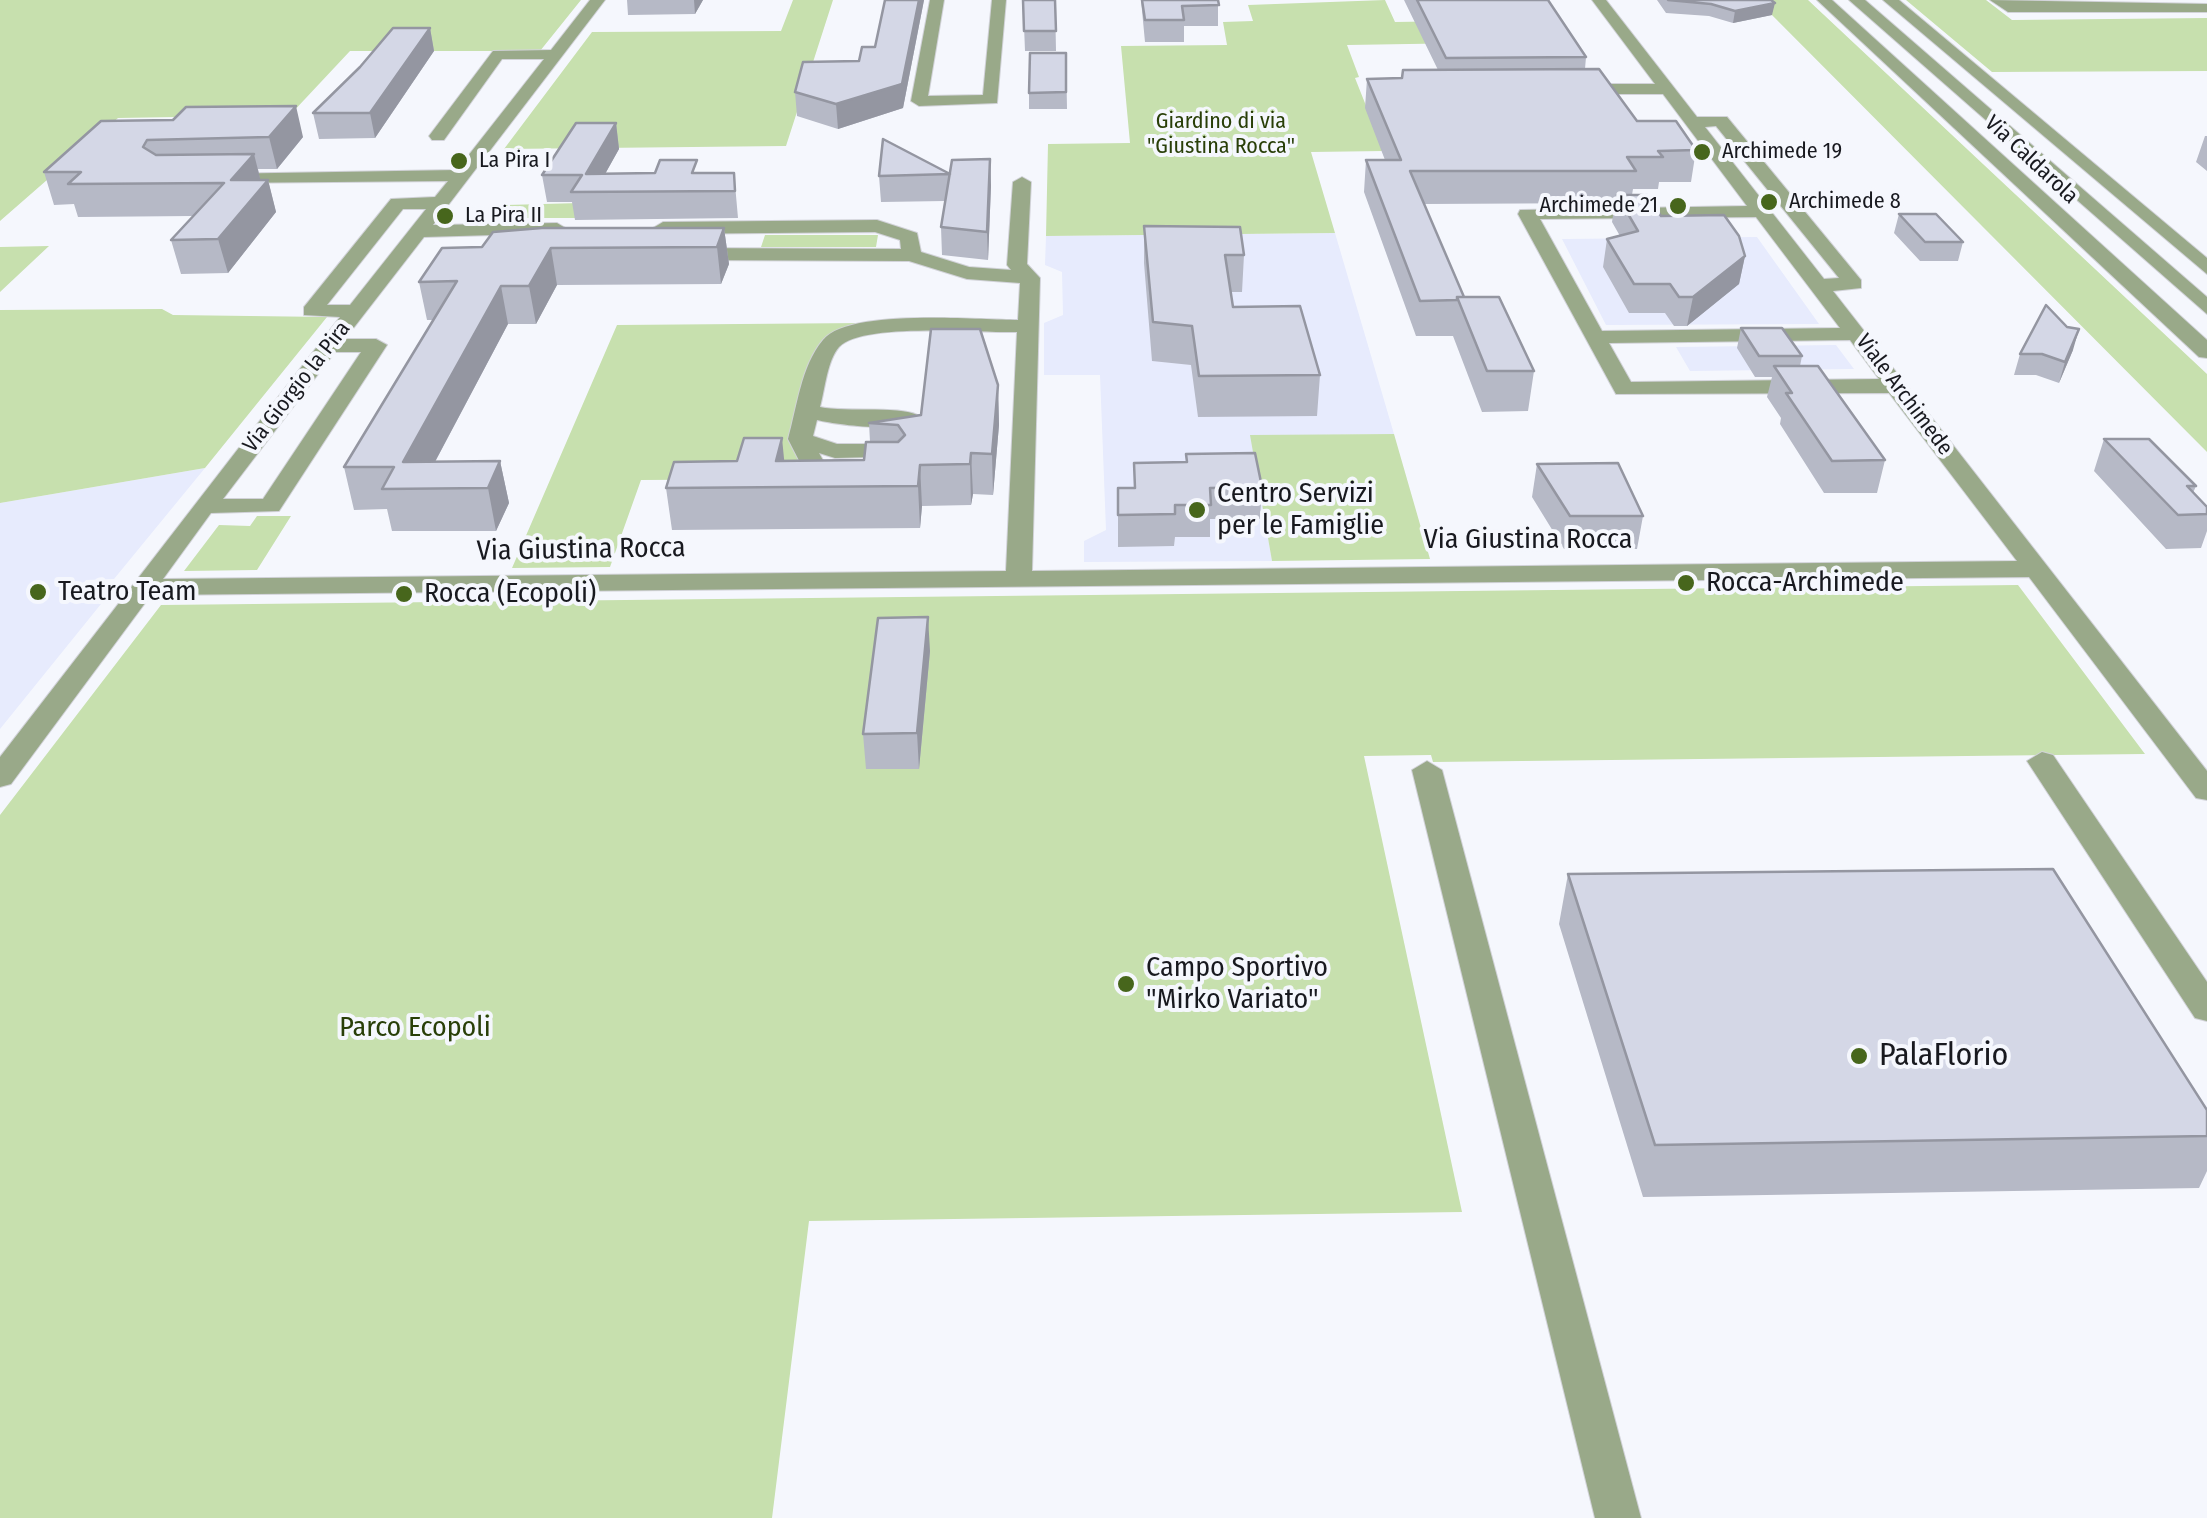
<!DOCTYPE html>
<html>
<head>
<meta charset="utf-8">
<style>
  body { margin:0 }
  canvas { display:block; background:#f5f7fd }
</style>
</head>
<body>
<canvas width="2207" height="1518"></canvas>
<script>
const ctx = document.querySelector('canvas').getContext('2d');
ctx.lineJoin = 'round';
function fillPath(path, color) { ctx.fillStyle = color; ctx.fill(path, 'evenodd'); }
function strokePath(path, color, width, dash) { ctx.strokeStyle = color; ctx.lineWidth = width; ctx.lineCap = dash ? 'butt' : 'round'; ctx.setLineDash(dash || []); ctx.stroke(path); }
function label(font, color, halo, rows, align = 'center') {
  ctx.font = font + ' "Fira Sans Condensed",sans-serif'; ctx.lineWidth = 8; ctx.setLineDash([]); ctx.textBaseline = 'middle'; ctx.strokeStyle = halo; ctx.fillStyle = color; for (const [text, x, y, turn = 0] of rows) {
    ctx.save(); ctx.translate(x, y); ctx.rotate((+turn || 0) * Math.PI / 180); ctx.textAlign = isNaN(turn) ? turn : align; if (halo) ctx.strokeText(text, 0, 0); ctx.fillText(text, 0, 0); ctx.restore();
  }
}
const built = new Path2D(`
  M1335 233 1394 434 1251 436 1272 561 1084 562V541L1106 530 1100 375H1044V323L1063 315 1062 272 1045 265 1046 236Z
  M1757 237 1819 324 1606 325 1562 239Z
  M1836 345 1854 369 1690 371 1676 347Z
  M205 468 114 579 86 580 68 602 101 604 0 729V503Z`);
const green = new Path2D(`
  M0 0H581L540 51H350L290 115 118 118 0 221Z
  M793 0H833L786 146 504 149 592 32 781 31Z
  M1385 0 1395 22 1458 21 1471 43 1347 45 1359 77 1355 78 1384 151 1311 152 1335 233 1046 236 1048 144 1130 143 1121 46 1227 45 1223 22 1253 21 1248 5Z
  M1757 0H1808L2207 374V452Z
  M1906 0H1986L2012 20 2207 18V71L1992 72Z
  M581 203 575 218H497L506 205Z
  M765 235H878L876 247H761Z
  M49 246 0 292V247Z
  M162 309 173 315 327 317 205 468 0 503V310Z
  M864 323 848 328 805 387 812 479 641 480 610 567 512 568 617 325Z
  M1394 434 1430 559 1272 561 1250 435Z
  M257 516H291L257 570 184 571 219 525 250 526Z
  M2018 585 2145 754 1433 762 1431 755 1364 756 1462 1212 809 1221 772 1518H0V815L161 605Z`);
const minor = new Path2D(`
  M590 0H605L433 225 557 223 567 229 564 233 424 237 345 339H376L387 345 279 511 211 513 163 579 1006 571 1017 332C981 333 862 322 839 347 827 361 825 389 820 407 845 413 907 404 922 418 905 434 839 425 817 420L813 436 837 444H905L917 451 913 456 835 458 819 453 826 466 851 469 854 474C845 486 822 482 808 478L788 439C797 408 801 366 823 340 849 308 976 320 1018 320L1020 283 967 279 909 261 686 260 676 254 686 248 901 249 900 240 875 232 663 234 653 228 663 222 877 220 917 233 921 252 969 267 1011 270 1007 265 1013 182 1022 177 1031 182 1027 264 1040 278 1032 571 2017 561 1889 393 1616 394 1518 214 1520 210 1747 206 1663 94H1576L1568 89 1576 84H1655L1592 0H1606L1697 117H1727L1861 280V288L1833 291 2207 771V800L2196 798 2029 577 151 595 11 784 0 787V757L340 317 304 315V307L391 199 435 197 448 181 220 183 211 178 214 174 457 170 544 59H502L444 140H432L429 136 493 51 551 50ZM1716 126 1839 278 1824 279 1705 127ZM403 209H426L350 305H327ZM1756 217 1840 328 1602 331 1540 219ZM1850 340 1879 379 1631 382 1609 343ZM335 352H361L263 499H223Z
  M930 0H944L928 96 983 95 992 0H1006L997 103 919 106 911 101Z
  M1817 0H1832L2207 340V358L2199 357Z
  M1849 0H1865L2207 297V314Z
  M1883 0H1899L2207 258V274Z
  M1990 0 2207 4V12H2008Z
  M2042 752 2053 755 2207 982V1021L2195 1018 2027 761Z
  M1427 761 1442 770 1641 1518H1595L1412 770Z`);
const wall = new Path2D(`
  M627 0H703L695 14 628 15Z
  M885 0H924L903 108 838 129 797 116 795 92 859 61 875 47Z
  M1023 0H1055L1056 51H1025Z
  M1141 0H1218V26H1184V42H1145Z
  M1404 0H1548L1586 57 1585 69 1637 121 1696 150 1691 182H1659L1658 189H1633L1632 195 1661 216 1745 256 1739 284 1687 326H1674L1665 313H1629L1603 267 1607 239 1620 236 1612 222 1615 203 1424 204 1464 297 1534 371 1528 411 1482 412 1453 336H1416L1364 192 1366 160H1385L1365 108 1367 79 1402 78 1438 70Z
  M1657 0H1771L1772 15 1733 23 1709 16 1666 13Z
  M430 28 434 51 375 138 319 139 313 113 360 67Z
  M1066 53 1067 109H1029V93Z
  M101 121 303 137 277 169H258L260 180H268L276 212 228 273 181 274 171 240 193 216 78 217 74 204 54 205 44 172Z
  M616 123 619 149 605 174 734 173 738 218 575 220 572 202H547L542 175Z
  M2205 136H2207V171L2196 162Z
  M990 159 991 186 988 260 942 255 941 227 945 201 881 202 879 176 949 174Z
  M1899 214 1963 242 1958 261H1920L1894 233Z
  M1144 226 1244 255 1242 292H1231L1233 307 1320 375 1317 416 1198 417 1191 365 1152 361 1144 263Z
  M724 228 729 264 721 284 557 285 536 324H508L435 462 500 461 509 503 496 531H392L387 509 354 510 344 467 434 320H427L419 282 482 247Z
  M1741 328 1802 356 1800 366 1885 460 1877 493H1824L1780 424 1781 418 1767 397 1772 377H1755L1737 348Z
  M2073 350 2059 383 2036 375H2014L2020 354Z
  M998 385 999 425 993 495 973 494 971 505 922 506 920 528 672 530 666 488 784 461 864 460 870 442 869 423 921 415Z
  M2104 439 2196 486 2193 493 2207 507V531L2201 548 2166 549 2094 471Z
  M1186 454 1262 487 1260 519H1210V537H1175L1174 546 1118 547V488H1134V463L1186 462Z
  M1537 464 1643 516 1637 549H1564L1532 497Z
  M930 651 919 769H866L863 734Z
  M1568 874 2207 1110V1171L2199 1188 1643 1197 1559 924Z`);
const shadedWall = new Path2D(`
  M694 0H703L695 14Z
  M919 0H924L903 108 838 129 836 104Z
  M1775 3 1772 15 1733 23 1735 11Z
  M430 28 434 51 375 138 370 113Z
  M296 106 303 137 277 169 269 137Z
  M616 123 619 149 595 192 586 174Z
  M254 154 262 186 231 180Z
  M990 159 991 186 988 260 987 232Z
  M268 180 276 212 228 273 218 239Z
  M724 228 729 264 721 284 717 247Z
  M551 248 557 285 536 324 529 286Z
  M1745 256 1739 284 1687 326 1693 297Z
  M501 286 508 324 421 488 403 462Z
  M2079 329 2073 350 2059 383 2065 362Z
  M998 385 999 425 993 495 992 454Z
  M782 438 786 479 776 461Z
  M971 453 973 494 971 505 970 464Z
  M500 461 509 503 496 531 488 488Z
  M920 465 922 506 920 528 918 486Z
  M928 617 930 651 919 769 917 733Z`);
const building = new Path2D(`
  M885 0H919L902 84 836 104 795 92 803 62 859 61 862 47H875Z
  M1023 0H1055L1056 31H1024Z
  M1142 0H1218L1219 5 1182 6 1184 20H1145Z
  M1417 0H1548L1586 57 1446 58Z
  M1668 0H1771L1775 3 1735 11 1711 4Z
  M393 28H430L370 113H313L360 67Z
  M1030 53H1066V92L1029 93Z
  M1599 69 1637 121H1676L1696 150 1658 151 1663 157H1627L1636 171H1410L1464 297H1457V300L1420 301 1366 160H1401L1367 79 1402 78 1403 70Z
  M296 106 269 137 147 140 143 147 156 155 254 154 231 180H268L218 239 171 240 224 183 68 184 81 172H44L101 121 173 120 186 107Z
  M576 123H616L586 174 655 173 660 160H697L692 173H734L735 191 571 192 582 175H542Z
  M883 139 950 174 879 176Z
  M990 159 987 232 941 227 952 160Z
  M1617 195H1647L1661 216 1724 215 1739 236 1745 256 1693 297H1679L1670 284H1634L1607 239 1638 231Z
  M1899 214H1936L1963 242H1925Z
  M1144 226 1240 227 1244 255H1225L1233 307 1300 306 1320 375 1199 376 1192 326 1153 322Z
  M542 228H724L717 247 551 248 529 286H501L403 462 500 461 488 488 382 489 394 467H344L457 281 419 282 442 248 482 247 493 232Z
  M1457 297H1499L1534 371H1487Z
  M2046 305 2067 327 2079 329 2065 362 2042 354H2020Z
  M1741 328H1782L1802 356H1759Z
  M931 329H980L998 385 992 454 971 453 970 464 920 465 918 486 666 488 674 462 737 461 744 438H782L776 461 864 460 866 442H898L905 435 898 425 869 423 921 415Z
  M1774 366H1818L1885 460 1832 461 1786 393H1792Z
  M2104 439H2149L2196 486H2187L2207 507V514L2178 515Z
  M1255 453 1262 487 1210 488 1211 505H1175V514L1118 515V488H1135L1134 463 1187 462 1186 454Z
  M1618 463 1643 516H1570L1537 464Z
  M928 617 917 733 863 734 878 618Z
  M2053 869 2207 1110V1136L1655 1145 1568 874Z`);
const markers = [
  [1702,152,10,"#47661c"],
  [459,161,10,"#47661c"],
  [1769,202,10,"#47661c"],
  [1678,206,10,"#47661c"],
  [445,216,10,"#47661c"],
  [1197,510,10,"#47661c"],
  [1686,583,10,"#47661c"],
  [38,592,10,"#47661c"],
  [404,594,10,"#47661c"],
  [1126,984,10,"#47661c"],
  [1859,1056,10,"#47661c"]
];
const farParknames = [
  ["Giardino di via",1221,122],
  ["\"Giustina Rocca\"",1221,147]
];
const farPoinames = [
  ["Archimede 19",1722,152],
  ["La Pira I",479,161],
  ["Archimede 8",1789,202],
  ["Archimede 21",1658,206,"right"],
  ["La Pira II",465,216]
];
const farStreetnames = [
  ["Via Caldarola",2031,160,43],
  ["Via Giorgio la Pira",297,387,-52],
  ["Viale Archimede",1904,395,53]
];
const poiNames = [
  ["Centro Servizi",1217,494],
  ["per le Famiglie",1217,526],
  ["Rocca-Archimede",1706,583],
  ["Teatro Team",58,592],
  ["Rocca (Ecopoli)",424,594],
  ["Campo Sportivo",1146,968],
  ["\"Mirko Variato\"",1146,1000]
];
const streetNames = [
  ["Via Giustina Rocca",1528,540],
  ["Via Giustina Rocca",581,550,-1]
];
const parkNames = [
  ["Parco Ecopoli",415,1028]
];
const nearPoinames = [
  ["PalaFlorio",1879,1056]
];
fillPath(built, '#e7ebfd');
fillPath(green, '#c7e0ae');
strokePath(minor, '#d2d3d9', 2);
fillPath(minor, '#99a989');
fillPath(wall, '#b6b9c6');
fillPath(shadedWall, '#9496a1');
fillPath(building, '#d4d7e6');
strokePath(building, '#9496a1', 2.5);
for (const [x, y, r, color] of markers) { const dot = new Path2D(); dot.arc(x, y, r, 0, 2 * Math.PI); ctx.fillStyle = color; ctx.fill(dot); strokePath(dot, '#f5f7fd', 4); }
label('22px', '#293f08', '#f5f7fd', farParknames);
label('22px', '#18191f', '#f5f7fd', farPoinames, 'left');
label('22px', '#18191f', '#f5f7fd', farStreetnames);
label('28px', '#18191f', '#f5f7fd', poiNames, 'left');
label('28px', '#18191f', '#f5f7fd', streetNames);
label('28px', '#293f08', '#f5f7fd', parkNames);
label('32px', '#18191f', '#f5f7fd', nearPoinames, 'left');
</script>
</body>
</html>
